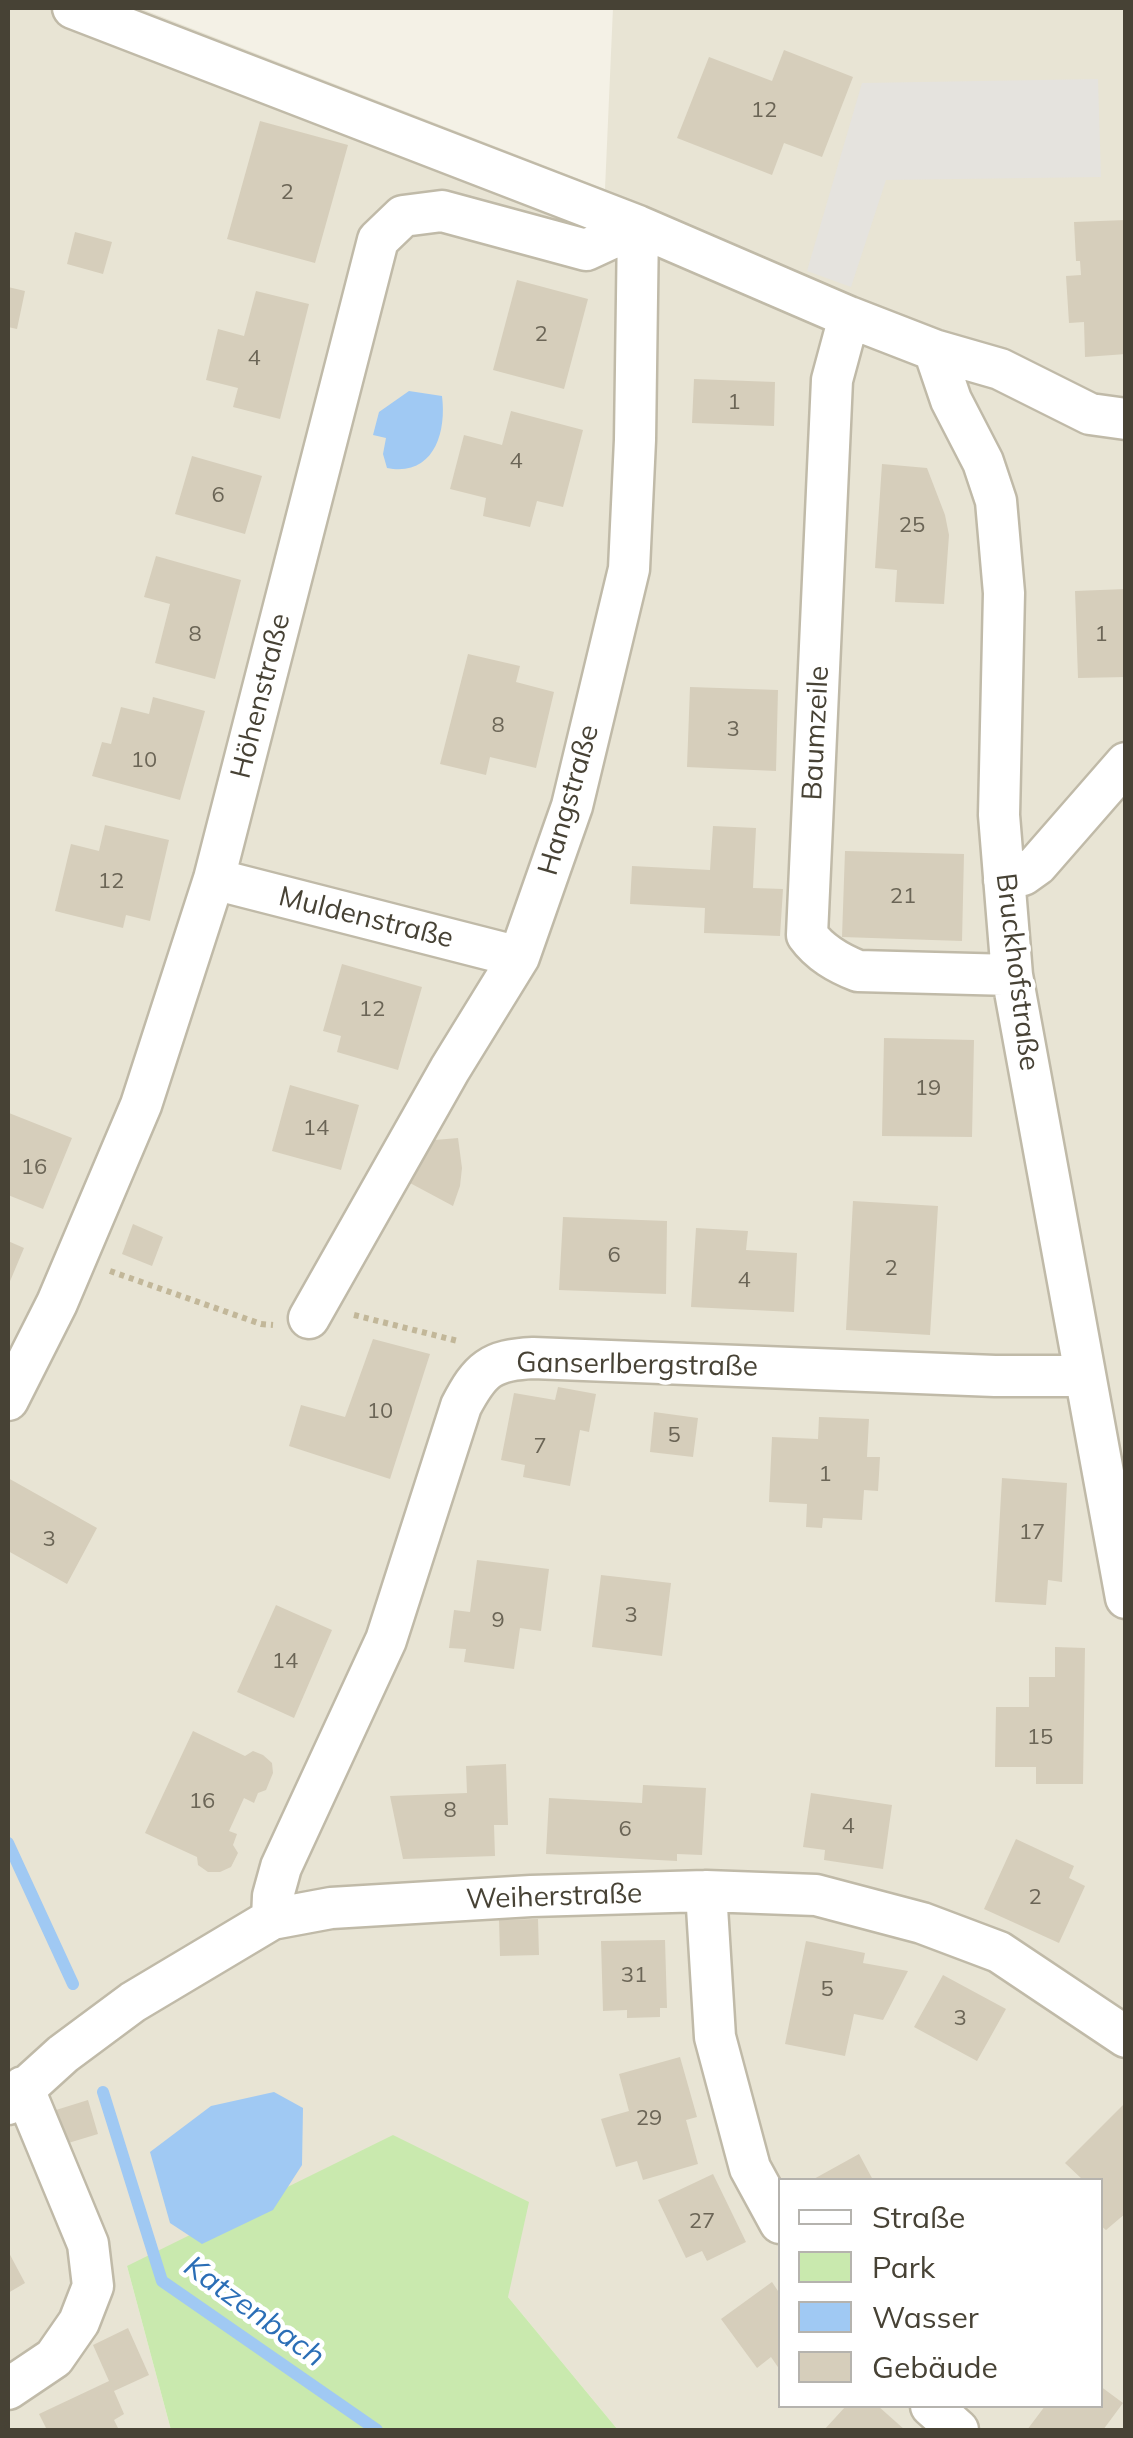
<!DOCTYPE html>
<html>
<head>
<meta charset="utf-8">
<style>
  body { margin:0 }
  #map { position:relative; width:1133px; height:2438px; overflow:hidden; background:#f4f1e6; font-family:Mulish,sans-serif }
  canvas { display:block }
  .frame { position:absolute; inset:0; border:10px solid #474235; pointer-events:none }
  .legend { position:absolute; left:778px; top:2178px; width:325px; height:230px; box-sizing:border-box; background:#fff; border:2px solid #b5b3ae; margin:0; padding:12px 18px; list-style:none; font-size:30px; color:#474235 }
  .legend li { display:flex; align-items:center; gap:20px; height:50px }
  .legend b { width:50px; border:2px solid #b5b3ae }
</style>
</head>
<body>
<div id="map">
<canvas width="1133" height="2438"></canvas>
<div class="frame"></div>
<ul class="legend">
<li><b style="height:12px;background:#fff"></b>Straße</li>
<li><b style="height:28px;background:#c9e9ae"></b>Park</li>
<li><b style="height:28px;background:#a0c9f3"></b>Wasser</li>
<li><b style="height:28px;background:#d6cebb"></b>Gebäude</li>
</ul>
</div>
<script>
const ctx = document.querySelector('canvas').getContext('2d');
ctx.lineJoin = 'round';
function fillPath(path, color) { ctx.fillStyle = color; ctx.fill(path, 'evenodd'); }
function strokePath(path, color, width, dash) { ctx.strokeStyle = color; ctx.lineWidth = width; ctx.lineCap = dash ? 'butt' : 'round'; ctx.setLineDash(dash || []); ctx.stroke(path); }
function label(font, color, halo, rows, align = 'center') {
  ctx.font = font + ' Mulish,sans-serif'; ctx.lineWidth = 9; ctx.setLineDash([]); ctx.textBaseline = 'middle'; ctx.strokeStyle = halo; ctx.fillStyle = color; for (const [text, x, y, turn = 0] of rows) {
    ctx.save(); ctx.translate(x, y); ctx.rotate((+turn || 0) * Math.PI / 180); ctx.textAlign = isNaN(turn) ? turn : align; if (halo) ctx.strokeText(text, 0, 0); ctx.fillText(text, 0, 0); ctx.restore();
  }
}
const residential = new Path2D(`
  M8 8H139L605 189 613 8H1125V2430H618L508 2297 127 2266 171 2430H8ZM780 2180H1100V2406H780Z`);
const green = new Path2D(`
  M393 2135 529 2202 508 2297 618 2430H171L127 2266Z`);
const parking = new Path2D(`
  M1098 79 1101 177 886 180 851 287 807 271 862 83Z`);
const water = new Path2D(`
  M409 391 442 396C447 435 432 477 387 468L383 454 386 438 373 435 379 412Z
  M274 2092 303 2108 302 2165 273 2210 202 2244 170 2223 150 2152 211 2106Z`);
const stream = new Path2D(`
  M8 1843 73 1984
  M103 2092 162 2281 377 2430`);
const building = new Path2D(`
  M784 50 853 77 822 157 784 143 772 175 677 138 709 57 772 81Z
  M260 121 348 145 315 263 227 239Z
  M1126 220V354L1085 357 1084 322 1069 323 1066 276 1081 275 1080 261H1076L1074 222Z
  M75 232 112 242 103 274 67 264Z
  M517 280 588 299 564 389 493 370Z
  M8 287 25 291 17 329 8 327Z
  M256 291 309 304 280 419 233 407 238 388 206 380 218 329 244 336Z
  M694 379 775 382 774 426 692 423Z
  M511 411 583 430 563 507 537 501 530 527 483 516 486 498 450 489 464 435 502 445Z
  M192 456 262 476 245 534 175 514Z
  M882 464 927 468 945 515 949 535 944 604 895 602 897 570 875 568Z
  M156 556 241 580 215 679 155 663 170 604 144 597Z
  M1126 589V677L1078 678 1075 591Z
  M468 654 520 666 516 682 554 692 536 768 490 757 486 775 440 764Z
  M690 687 778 690 776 771 687 767Z
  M153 697 205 711 180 800 92 776 102 742 111 744 121 707 149 714Z
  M105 825 169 840 150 921 126 915 123 928 55 911 71 844 99 851Z
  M713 826 756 828 753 888 783 889 780 936 704 933 705 908 630 904 632 866 710 870Z
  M845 851 964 854 962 941 842 937Z
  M342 964 422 987 398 1070 337 1052 341 1036 323 1031Z
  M884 1038 974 1040 972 1137 882 1136Z
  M290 1085 359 1105 341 1170 272 1151Z
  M9 1113 72 1138 43 1209 8 1195Z
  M458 1138 462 1168 460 1186 453 1206 410 1183 435 1140Z
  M853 1201 938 1206 930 1335 846 1330Z
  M563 1217 667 1221 666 1294 559 1290Z
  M133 1224 163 1237 152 1266 122 1254Z
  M696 1228 748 1231 746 1250 797 1253 794 1312 691 1307Z
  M8 1241 24 1248 8 1286Z
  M373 1339 430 1354 390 1479 289 1446 301 1405 345 1417Z
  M558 1387 596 1394 589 1432 580 1430 570 1486 523 1477 525 1465 501 1460 514 1393 555 1400Z
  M654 1412 698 1418 693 1457 650 1452Z
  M819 1417 869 1419 867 1457H880L878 1491 864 1490 862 1520 823 1518 822 1528 806 1527 807 1504 769 1502 772 1437 818 1439Z
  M8 1478 97 1528 67 1584 8 1551Z
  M1002 1478 1067 1483 1062 1582 1048 1580 1046 1605 995 1602Z
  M477 1560 549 1569 541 1631 520 1628 514 1669 464 1662 466 1649 449 1648 454 1610 470 1612Z
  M601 1575 671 1583 662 1656 592 1647Z
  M276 1605 332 1630 294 1718 237 1692Z
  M1055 1647 1085 1648 1083 1784H1036V1767H995L996 1707H1029V1677H1055Z
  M193 1731 245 1756 253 1751 263 1755 272 1763 273 1773 266 1790 258 1793 254 1803 244 1798 229 1831 237 1834 233 1845 238 1853 231 1867 220 1872H208L198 1865 197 1857 145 1833Z
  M506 1764 508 1825H494L495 1856 403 1859 390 1796 467 1793 466 1766Z
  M643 1785 706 1788 702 1855 677 1854V1861L546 1854 549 1798 642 1803Z
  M811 1793 892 1805 883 1869 824 1860 825 1850 803 1847Z
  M1016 1839 1074 1866 1069 1878 1085 1886 1059 1943 984 1909Z
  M538 1919 539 1955 500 1956 499 1920Z
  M665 1940 667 2008H660V2017L627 2018V2010L603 2011 601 1941Z
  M806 1941 865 1953 863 1963 908 1971 883 2020 854 2014 845 2056 785 2044Z
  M943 1975 1006 2009 977 2061 914 2027Z
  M680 2057 697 2117 686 2120 698 2164 643 2180 637 2161 616 2167 601 2119 629 2111 619 2074Z
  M88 2100 98 2134 65 2144 56 2110Z
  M1126 2102V2213L1106 2230 1100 2225V2180H1083L1065 2163Z
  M859 2154 873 2180H812Z
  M713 2174 746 2242 707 2261 702 2251 686 2258 658 2200Z
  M8 2251 25 2283 8 2293Z
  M772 2282 780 2294V2370L771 2357 757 2368 721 2319Z
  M128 2328 149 2375 114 2391 124 2414 114 2420 119 2430H47L39 2414 109 2381 93 2345Z
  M1100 2386 1123 2403 1103 2430H1027L1045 2406H1100Z
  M846 2406H878L905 2430H824Z`);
const path = new Path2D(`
  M110 1271 261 1324 273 1325
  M354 1315 458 1341`);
const minor = new Path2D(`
  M73 8 638 226 849 317 934 350 1000 369 1090 414 1126 419
  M849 317 832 380 807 935C820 953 838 963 858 971L1012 975
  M934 350 951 400 983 462 996 501 1004 593 999 815 1012 975 1126 1598
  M214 879 519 957
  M1004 880 1023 875 1037 865 1126 763
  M309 1318 450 1069 519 957 572 806 629 569 635 440 638 226
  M8 1400 57 1303 141 1105 214 879 378 240 403 216 442 211 586 250 638 226
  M706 1891 715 2037 750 2168 780 2223
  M272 1919 273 1896 281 1867 386 1640 461 1406C480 1370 490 1360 533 1358L995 1376H1083
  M8 2104 63 2054 133 2002 272 1919 331 1908 531 1896 706 1891 816 1895 922 1923 999 1952 1126 2037
  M8 2389 54 2358 79 2322 93 2286 88 2244 23 2087
  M931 2406 958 2430`);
const numberNames = [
  ["12",764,110],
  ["2",287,192],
  ["2",541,334],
  ["4",254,358],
  ["1",734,402],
  ["4",516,461],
  ["6",218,495],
  ["25",912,525],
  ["8",195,634],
  ["1",1101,634],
  ["8",498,725],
  ["3",733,729],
  ["10",144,760],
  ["12",111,881],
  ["21",903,896],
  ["12",372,1009],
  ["19",928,1088],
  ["14",316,1128],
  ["16",34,1167],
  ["6",614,1255],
  ["2",891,1268],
  ["4",744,1280],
  ["10",380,1411],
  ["5",674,1435],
  ["7",540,1446],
  ["1",825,1474],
  ["17",1032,1532],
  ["3",49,1539],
  ["3",631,1615],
  ["9",498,1620],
  ["14",285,1661],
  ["15",1040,1737],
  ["16",202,1801],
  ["8",450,1810],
  ["4",848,1826],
  ["6",625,1829],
  ["2",1035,1897],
  ["31",634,1975],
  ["5",827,1989],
  ["3",960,2018],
  ["29",649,2118],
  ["27",702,2221]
];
const streetNames = [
  ["Höhenstraße",261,696,-76],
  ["Baumzeile",816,733,-87],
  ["Hangstraße",569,800,-74],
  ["Muldenstraße",366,918,14],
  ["Bruckhofstraße",1017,972,83],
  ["Ganserlbergstraße",637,1365,1],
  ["Weiherstraße",554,1897,-2]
];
const waterNames = [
  ["Katzenbach",254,2312,36]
];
fillPath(residential, '#e8e4d4');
fillPath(green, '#c9e9ae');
fillPath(parking, '#e5e3de');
fillPath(water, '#a0c9f3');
strokePath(stream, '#a0c9f3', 12);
fillPath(building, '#d6cebb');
strokePath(minor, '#c0baa8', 45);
strokePath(path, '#c2b799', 6, [5, 5]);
strokePath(minor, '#fff', 40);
label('22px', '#6b6556', null, numberNames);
label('28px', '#474235', '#fff', streetNames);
label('italic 30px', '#2b6eb6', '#fff', waterNames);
</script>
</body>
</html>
